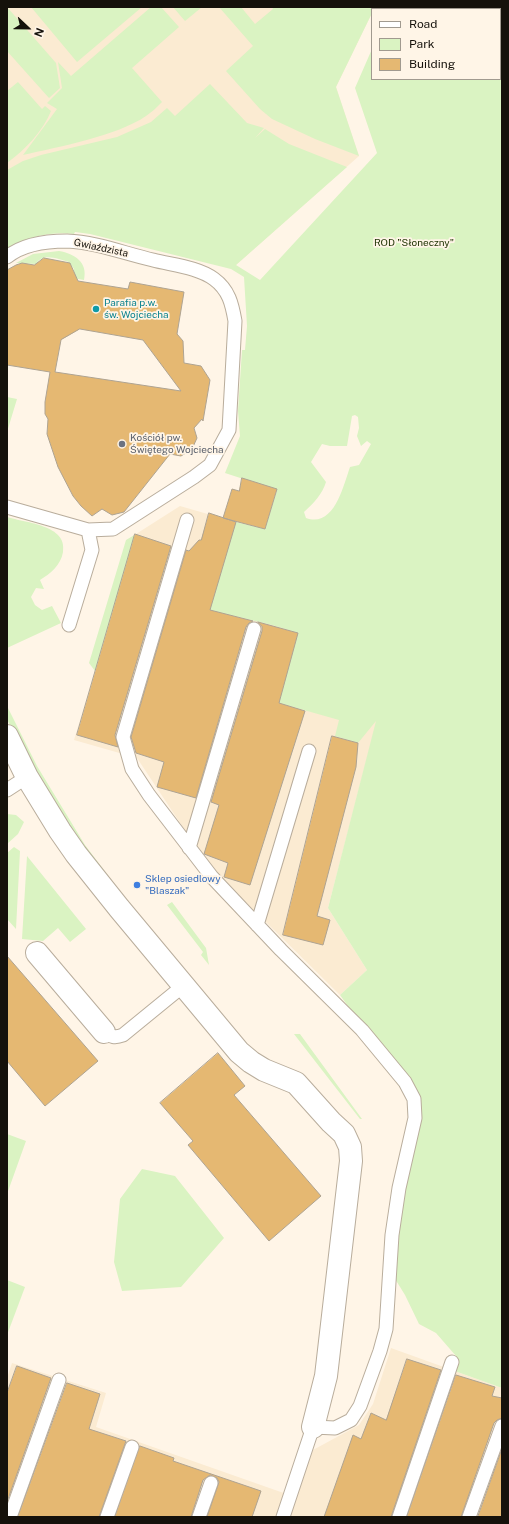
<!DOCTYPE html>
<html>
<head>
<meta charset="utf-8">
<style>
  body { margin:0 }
  #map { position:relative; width:509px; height:1524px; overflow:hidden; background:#fff5e7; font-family:"Public Sans",sans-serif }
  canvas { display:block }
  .frame { position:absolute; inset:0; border:8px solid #15110b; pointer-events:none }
  .legend { position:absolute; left:371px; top:8px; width:130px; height:72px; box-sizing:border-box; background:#fff5e7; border:1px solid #a19a8f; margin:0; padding:5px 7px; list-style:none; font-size:12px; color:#15110b }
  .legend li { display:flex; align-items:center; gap:8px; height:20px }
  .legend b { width:20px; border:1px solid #a19a8f }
  .north { position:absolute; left:8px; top:8px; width:40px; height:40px; -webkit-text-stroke:3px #fff5e7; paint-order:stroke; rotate:112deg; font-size:11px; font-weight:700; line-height:16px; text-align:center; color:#15110b }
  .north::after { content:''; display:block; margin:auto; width:14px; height:18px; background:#15110b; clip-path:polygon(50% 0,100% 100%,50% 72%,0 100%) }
</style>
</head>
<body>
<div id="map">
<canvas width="509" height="1524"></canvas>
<div class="frame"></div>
<ul class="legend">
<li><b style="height:5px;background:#fff"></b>Road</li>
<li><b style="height:11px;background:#daf3c2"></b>Park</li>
<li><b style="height:11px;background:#e5b872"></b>Building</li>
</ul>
<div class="north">N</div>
</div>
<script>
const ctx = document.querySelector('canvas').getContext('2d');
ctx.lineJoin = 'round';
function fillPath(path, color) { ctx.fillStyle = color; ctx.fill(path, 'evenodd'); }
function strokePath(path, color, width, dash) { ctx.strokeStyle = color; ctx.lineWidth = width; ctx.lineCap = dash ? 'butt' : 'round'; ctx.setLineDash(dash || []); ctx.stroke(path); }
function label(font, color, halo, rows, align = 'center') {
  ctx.font = font + ' "Public Sans",sans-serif'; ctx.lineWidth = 3.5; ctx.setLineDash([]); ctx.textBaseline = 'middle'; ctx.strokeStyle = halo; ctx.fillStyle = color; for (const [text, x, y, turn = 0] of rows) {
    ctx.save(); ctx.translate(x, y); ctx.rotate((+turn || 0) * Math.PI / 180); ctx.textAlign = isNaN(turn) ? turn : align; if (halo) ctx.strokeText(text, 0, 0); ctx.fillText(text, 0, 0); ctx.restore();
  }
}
const built = new Path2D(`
  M7 7H375L372 9V13L336 87 359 156 236 265 144 217 26 225 7 241Z
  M180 506 242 524 380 646 377 720 328 908 367 970 340 995 208 865 137 758 74 740 136 534Z
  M391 1348 502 1388V1517H7V1378L12 1363 106 1393 96 1427 295 1497 313 1450 359 1425 373 1404Z`);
const green = new Path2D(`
  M7 7 56 63 60 88 49 98 7 51Z
  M31 7H142L77 62Z
  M151 7H161L179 27 132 68 162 102C157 107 152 112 146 116 117 136 58 147 23 155L57 109 47 103 62 88 58 62 71 76Z
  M173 7H202L185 21Z
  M219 7H241L255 24 273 9 272 7H502V1388L452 1370 456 1356 436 1333 419 1324 405 1295 392 1274 414 1099 340 995 367 970 328 908 376 721 358 743 335 736 339 720 279 703 298 633 272 625 209 610 236 522 265 529 277 490 225 473 240 436 238 411 242 350H245L247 326 244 277 231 269 90 234 75 232 74 234C53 231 25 237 7 249V170L23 161 41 155 117 137 151 122 167 108 175 116 210 84 247 123 264 128 255 138 265 129 289 144 347 167 236 265 260 280 377 153 355 88 372 49V79H500V9H376L375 7 372 9V13L336 87 359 156 315 139 272 119 260 109 226 71 253 46ZM355 415 358 417 359 428 357 436 361 446 367 441 371 444 359 465 350 467C343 487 334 528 306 518L304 512C313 504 323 493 326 482L311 462 322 444 330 446H347L352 416Z
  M18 82 42 109 45 106 51 111C43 131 25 150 7 163V91Z
  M59 251C75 254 88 262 84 280L73 278 74 269 69 262C58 259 43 252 36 264L16 263 33 254Z
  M7 397 17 399 7 432Z
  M7 517C26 523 68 525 63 552 61 565 50 574 40 580L44 589 36 588 31 597 35 605 42 610 52 606 61 623 7 648Z
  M136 534 95 671 89 663 126 540Z
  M7 706 37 766 85 845 116 886 113 889 80 848 14 734 7 719Z
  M7 814 16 815 24 822 18 834 7 844Z
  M14 847 20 851 16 929 7 919V853Z
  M27 856 86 929 70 942 58 928 43 941 22 939Z
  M172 902 206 948 209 965 201 955 203 952 167 905Z
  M294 1034H300L362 1119H360Z
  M7 1134 26 1141 7 1194Z
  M142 1169 175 1176 224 1238 181 1287 122 1291 114 1262 120 1199Z
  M7 1280 25 1287 7 1335Z`);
const building = new Path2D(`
  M44 258 70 263 78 281 128 289 130 282 184 292 177 334 183 341 184 363 201 366 210 380 203 421 202 419 194 428 197 438 192 449 181 456 170 454 124 512 112 515 102 509 92 516 81 506 73 496 58 467 47 434 48 419 45 414V402L50 372 7 365V270L16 265 22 263 34 265ZM80 329 143 340 181 391 55 372 61 340Z
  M242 478 277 489 265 529 223 518 232 489 239 491Z
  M209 513 236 522 210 610 253 621 249 623 246 627 196 798 157 787 164 762 136 753 131 737 186 550 189 551 199 540H201Z
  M135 534 171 546 115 735 118 747 77 735Z
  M258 622 298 633 279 703 305 711 250 885 224 877 228 863 204 854 219 805 211 802 262 631V627Z
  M332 736 358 743 356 767 317 916 330 920 323 945 283 935Z
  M7 956 98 1061 45 1106 7 1061Z
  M218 1053 245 1086 234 1095 321 1196 269 1241 188 1145 193 1141 160 1103Z
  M407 1359 441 1370 391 1517H324L353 1435 361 1439 371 1413 386 1420Z
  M17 1366 51 1378 7 1502V1393Z
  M456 1375 495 1387 492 1396 502 1398V1418L497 1420 494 1423 461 1517H407Z
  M67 1383 100 1394 89 1429 126 1441 99 1517H18Z
  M140 1446 174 1458 173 1461 261 1491 252 1517H207L219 1482 217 1478 210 1475 203 1480 191 1517H115Z
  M502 1449V1517H478Z`);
const service = new Path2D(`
  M7 257C23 244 47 241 67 241 96 242 126 254 153 260 172 265 198 267 214 279 229 290 232 304 235 321L229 430 210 465 194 477 113 529 88 530
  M7 507 88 530 92 550 69 625
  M187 520 123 737 132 769 149 795 212 877 281 950 362 1030 405 1082 414 1099 415 1118 399 1188 392 1235 386 1329 380 1351 360 1406 351 1420 335 1428 313 1427 283 1517
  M7 790 27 777
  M189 848 254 629
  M257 925 309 751
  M104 1032C111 1037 115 1038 123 1035L183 986
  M10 1517 59 1380
  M107 1517 132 1447
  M199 1517 211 1483
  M399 1517 452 1362
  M469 1517 502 1426`);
const minor = new Path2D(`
  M7 736 27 777 60 831 76 854 119 908 239 1052 251 1062 264 1070 296 1083 331 1122 344 1134 350 1147 351 1161 326 1376 313 1427
  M37 953 104 1032`);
const markers = [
  [96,309,4,"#0f9aa8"],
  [122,444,4,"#6b7280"],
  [137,885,4,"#3f7fe0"]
];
const parkNames = [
  ["ROD \"Słoneczny\"",414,243]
];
const streetNames = [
  ["Gwiaździsta",101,248,12]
];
const cultureNames = [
  ["Parafia p.w.",104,303],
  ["św. Wojciecha",104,315]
];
const worshipNames = [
  ["Kościół pw.",130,438],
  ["Świętego Wojciecha",130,450]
];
const shopNames = [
  ["Sklep osiedlowy",145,879],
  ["\"Blaszak\"",145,891]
];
fillPath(built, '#fbebd2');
fillPath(green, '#daf3c2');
fillPath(building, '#e5b872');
strokePath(building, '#aea392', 1);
strokePath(service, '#b9ad9c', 15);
strokePath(minor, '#b9ad9c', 24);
strokePath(service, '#fff', 13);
strokePath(minor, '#fff', 22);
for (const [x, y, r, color] of markers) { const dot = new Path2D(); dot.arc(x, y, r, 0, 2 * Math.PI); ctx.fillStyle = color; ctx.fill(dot); strokePath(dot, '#fff5e7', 1.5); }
label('10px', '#1d3100', '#fff5e7', parkNames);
label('10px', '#15110b', '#fff5e7', streetNames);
label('10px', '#0d838f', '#fff5e7', cultureNames, 'left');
label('10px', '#5b616d', '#fff5e7', worshipNames, 'left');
label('10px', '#366cbe', '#fff5e7', shopNames, 'left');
</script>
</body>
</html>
